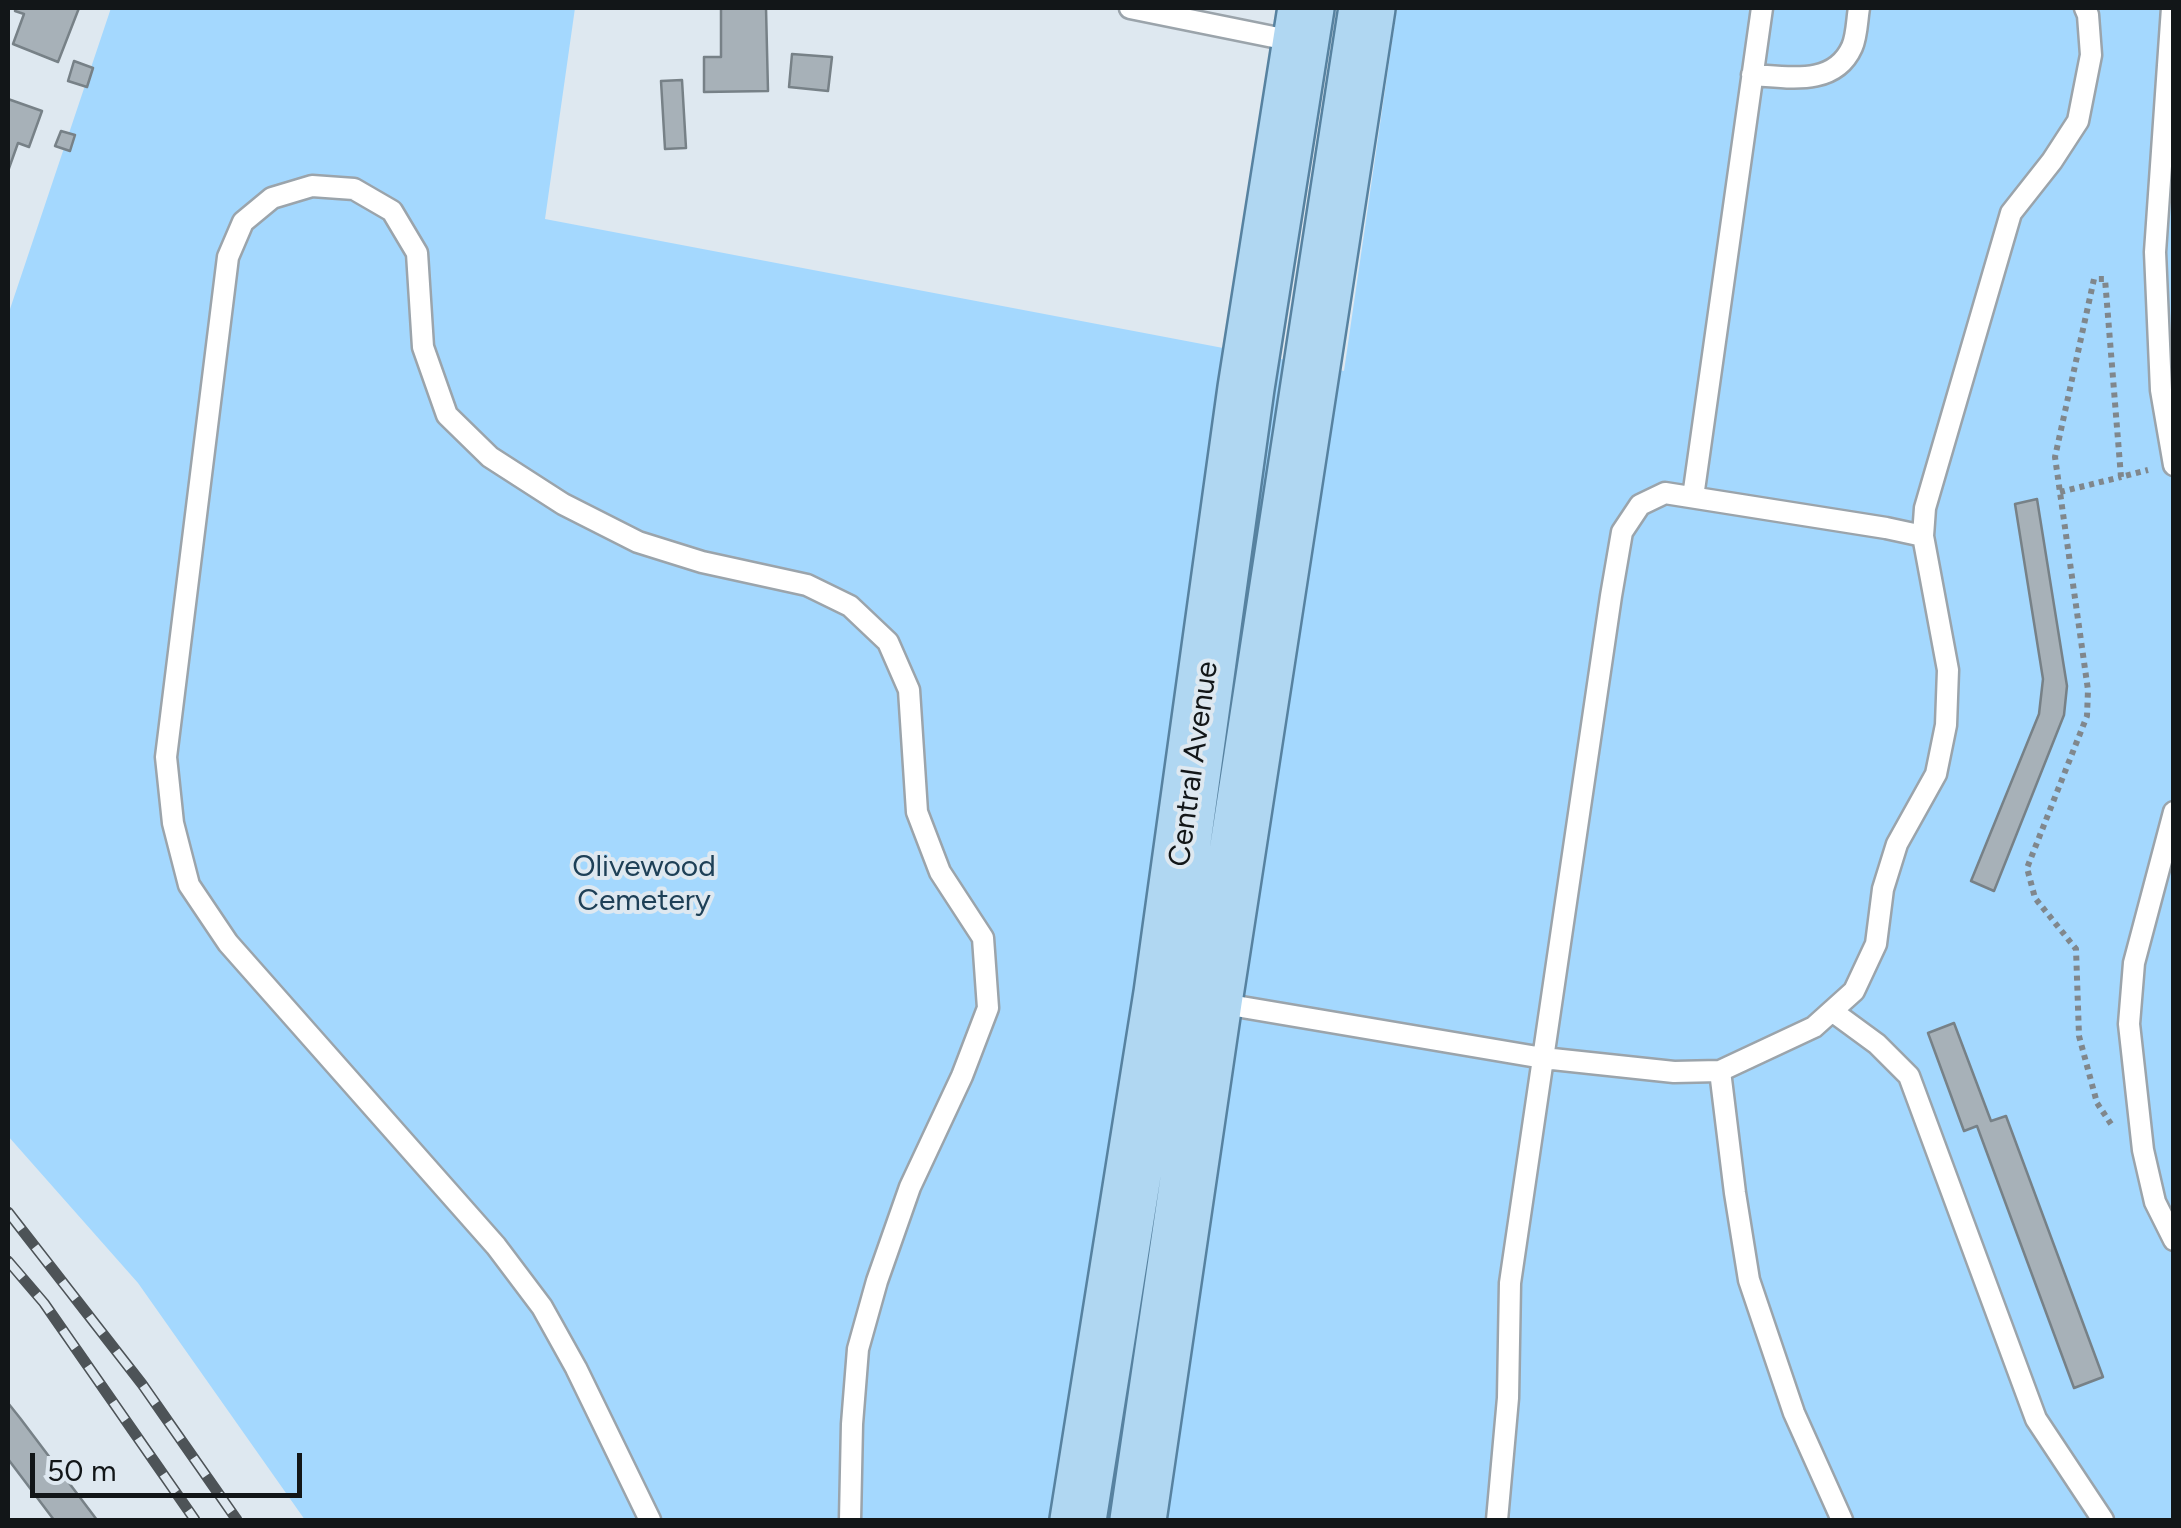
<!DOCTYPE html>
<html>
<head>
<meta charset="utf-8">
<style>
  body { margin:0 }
  #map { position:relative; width:2181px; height:1528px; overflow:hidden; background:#dee8f0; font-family:Figtree,sans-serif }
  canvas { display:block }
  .frame { position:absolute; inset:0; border:10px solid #121618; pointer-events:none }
  .scale { position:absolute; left:30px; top:1453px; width:272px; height:45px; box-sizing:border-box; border:5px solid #121618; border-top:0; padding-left:12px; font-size:30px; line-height:35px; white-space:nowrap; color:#121618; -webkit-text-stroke:8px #dee8f0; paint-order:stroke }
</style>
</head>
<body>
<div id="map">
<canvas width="2181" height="1528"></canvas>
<div class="frame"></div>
<div class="scale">50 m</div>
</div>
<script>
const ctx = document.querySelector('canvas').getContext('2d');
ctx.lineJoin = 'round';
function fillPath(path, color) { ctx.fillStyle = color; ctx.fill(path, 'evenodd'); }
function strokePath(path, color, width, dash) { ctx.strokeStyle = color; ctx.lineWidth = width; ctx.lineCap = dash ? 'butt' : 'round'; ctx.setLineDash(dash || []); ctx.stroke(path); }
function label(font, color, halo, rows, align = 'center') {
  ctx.font = font + ' Figtree,sans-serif'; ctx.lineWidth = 8; ctx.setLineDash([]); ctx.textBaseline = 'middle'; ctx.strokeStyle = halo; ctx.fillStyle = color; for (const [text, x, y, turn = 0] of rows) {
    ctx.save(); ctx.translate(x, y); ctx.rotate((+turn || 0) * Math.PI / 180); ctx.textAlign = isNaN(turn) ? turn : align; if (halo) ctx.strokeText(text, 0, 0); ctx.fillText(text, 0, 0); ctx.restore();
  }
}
const green = new Path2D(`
  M111 8H575L545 219 1344 371 1397 8H2173V1520H305L138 1283 8 1136V315Z`);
const building = new Path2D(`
  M16 8H79L58 62 13 44 24 14 15 11Z
  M721 8H766L768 91 704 92V57H721Z
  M792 54 832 57 828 91 789 87Z
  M74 61 93 68 87 87 68 81Z
  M682 80 686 148 665 149 661 81Z
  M8 99 42 111 29 147 18 143 8 171Z
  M61 131 75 135 70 151 55 146Z
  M2037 499 2067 686 2064 715 1994 891 1971 881 2039 714 2043 679 2015 504Z
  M1954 1023 1991 1121 2006 1116 2103 1377 2074 1388 1977 1126 1964 1131 1928 1033Z
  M8 1403 20 1418 97 1520H54L8 1459Z`);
const path = new Path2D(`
  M2060 492 2121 477
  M2111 1124 2097 1103 2079 1036 2076 949 2035 898 2027 868 2087 716 2088 690 2055 457 2094 279H2105L2121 477 2148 470`);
const service = new Path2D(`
  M1130 8 1298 42
  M2172 8 2155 252 2161 390 2174 465
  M1752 75C1788 77 1834 87 1852 47 1857 36 1857 19 1859 8
  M1693 497 1762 8
  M2174 812 2134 963 2129 1024 2143 1150 2155 1202 2174 1240
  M1218 1003 1543 1058 1674 1072 1720 1071 1814 1027 1854 991 1876 944 1883 889 1897 844 1936 774 1946 725 1948 670 1923 536 1925 508 2011 213 2052 161 2078 121 2091 55 2088 15 2085 8
  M1832 1011 1877 1044 1909 1076 2036 1419 2103 1520
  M1720 1071 1735 1193 1749 1280 1794 1413 1842 1520
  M650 1520 576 1368 542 1307 496 1246 228 943 189 885 173 823 166 757 228 257 243 222 272 198 312 186 354 189 392 211 417 253 423 347 447 415 490 457 563 504 638 542 702 562 807 585 850 606 888 642 909 690 917 812 940 872 983 938 988 1008 962 1076 910 1187 877 1281 858 1349 852 1424 850 1520
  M1497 1520 1508 1398 1510 1283 1611 596 1622 532 1640 505 1665 493 1886 528 1923 536`);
const primary = new Path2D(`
  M1078 1520 1162 993 1246 388 1306 8
  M1138 1520 1214 1002 1367 8`);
const rail = new Path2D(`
  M8 1212 142 1384 237 1520
  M8 1261 44 1303 195 1520`);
const streetNames = [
  ["Central Avenue",1194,764,-82]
];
const parkNames = [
  ["Olivewood",644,867],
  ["Cemetery",644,901]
];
fillPath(green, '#a4d8fe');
fillPath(building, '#a7b1b8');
strokePath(building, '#778187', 2.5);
strokePath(service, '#9ba4ab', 25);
strokePath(primary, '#5782a0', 60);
strokePath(path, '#80878c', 6, [5, 5]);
strokePath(service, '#fff', 20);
strokePath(primary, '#b0d7f2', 55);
strokePath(rail, '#4d5357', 11);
strokePath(rail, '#dee8f0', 8, [22]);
label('30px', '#121618', '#dee8f0', streetNames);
label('30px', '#1e4057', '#dee8f0', parkNames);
</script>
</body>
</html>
